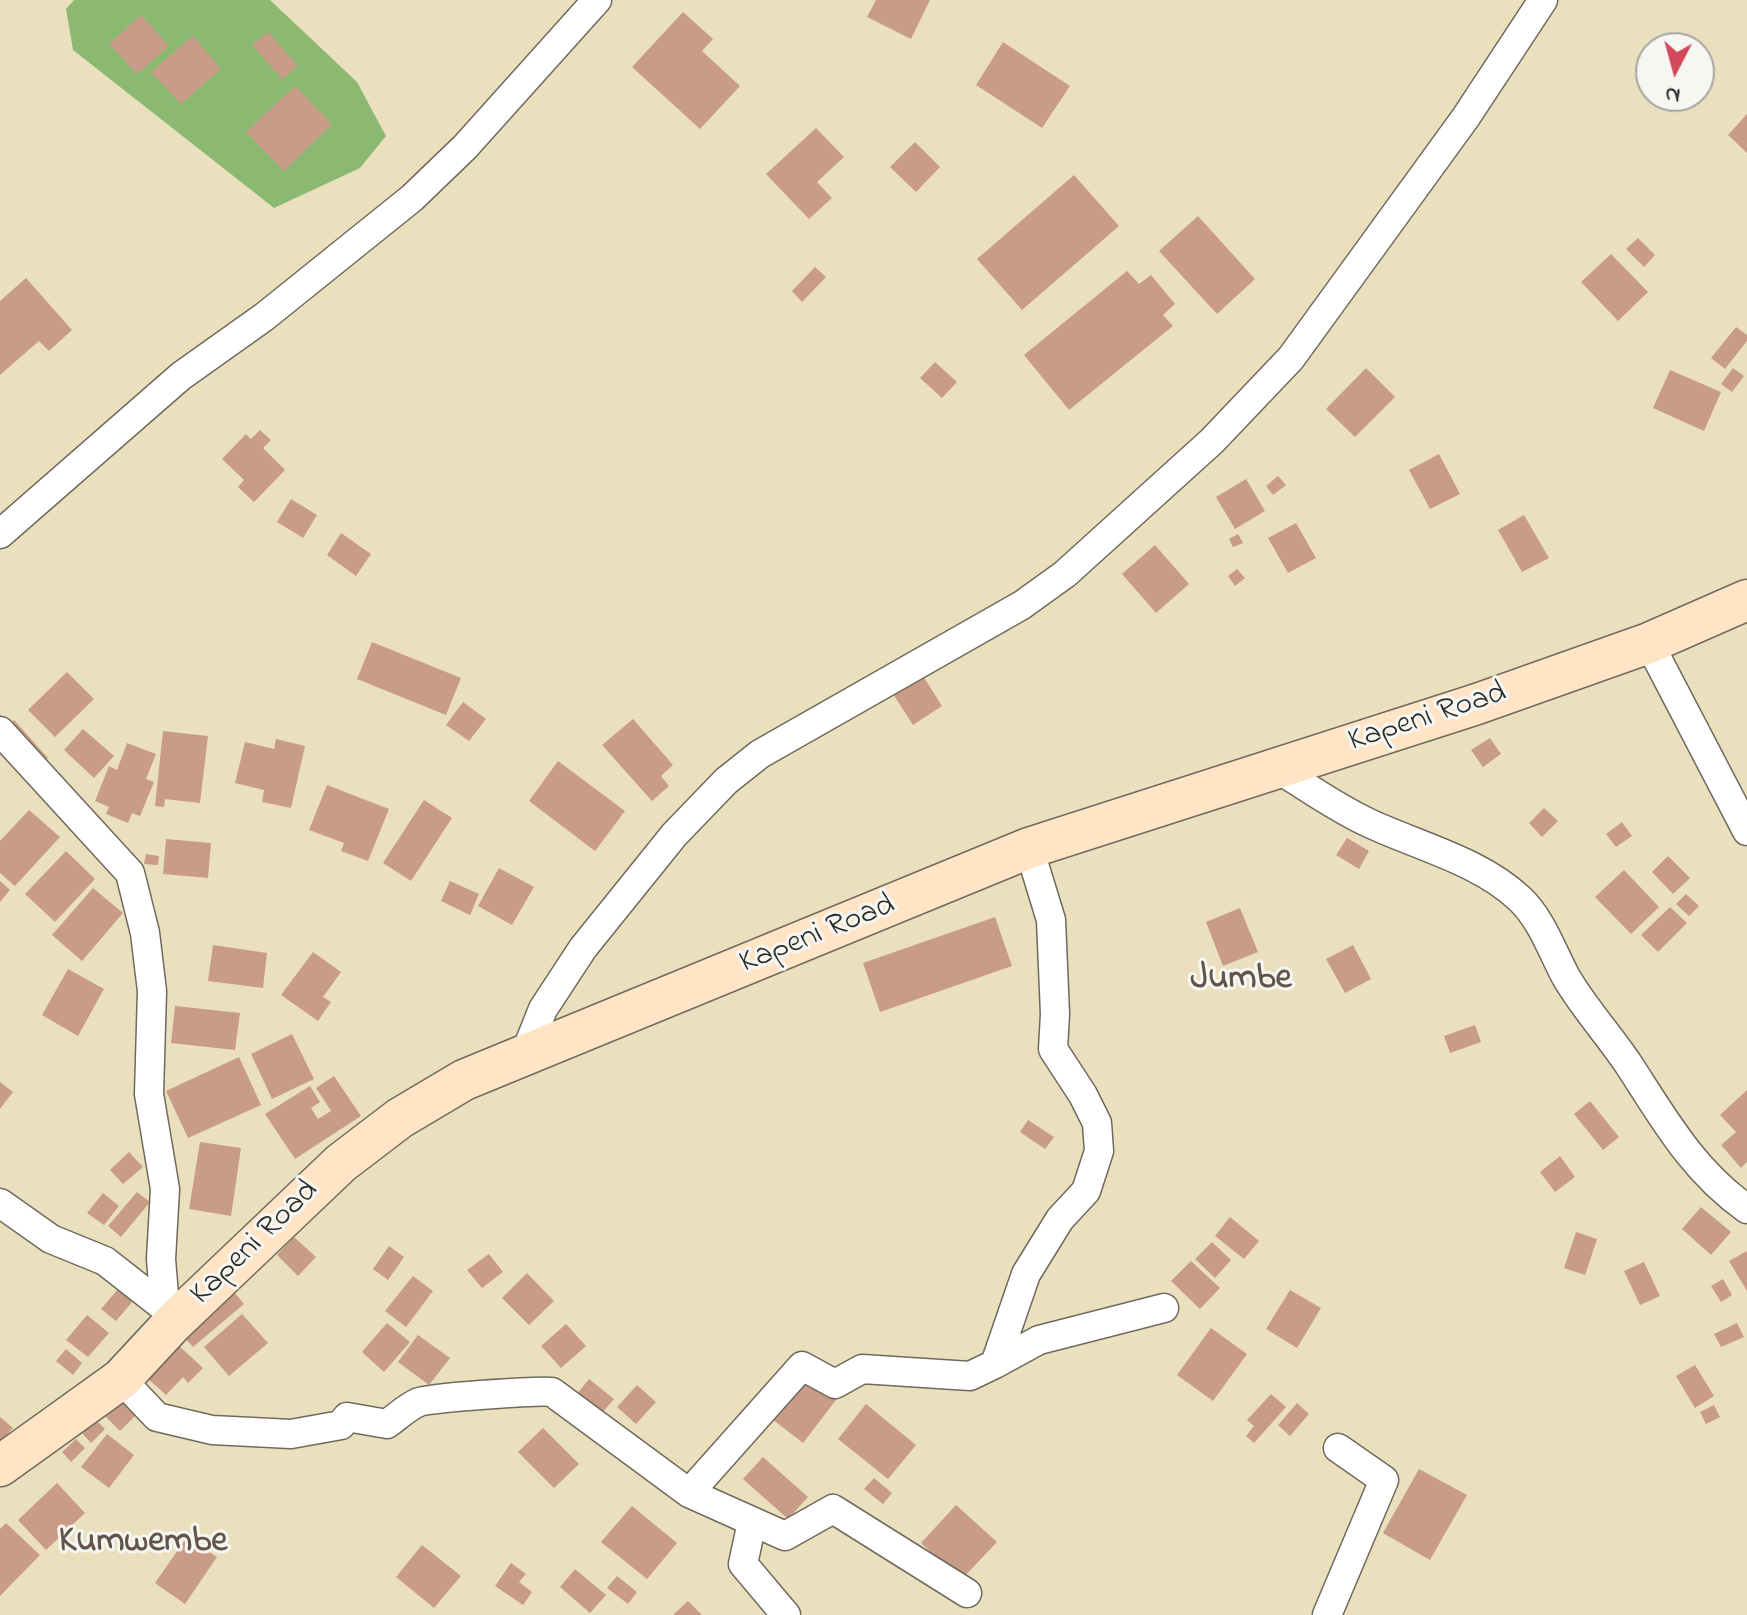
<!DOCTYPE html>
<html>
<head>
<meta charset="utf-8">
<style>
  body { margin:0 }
  #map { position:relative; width:1747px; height:1615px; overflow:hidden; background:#ebe0bd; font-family:"Indie Flower",sans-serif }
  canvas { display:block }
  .north { position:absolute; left:1635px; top:32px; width:80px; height:80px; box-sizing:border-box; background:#f6f6f2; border:2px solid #a5a5a2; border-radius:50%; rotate:186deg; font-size:22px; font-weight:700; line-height:32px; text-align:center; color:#2b2b2b }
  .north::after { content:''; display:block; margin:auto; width:28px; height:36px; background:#d1495b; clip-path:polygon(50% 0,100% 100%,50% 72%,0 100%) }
</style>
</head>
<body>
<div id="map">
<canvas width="1747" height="1615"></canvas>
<div class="north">N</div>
</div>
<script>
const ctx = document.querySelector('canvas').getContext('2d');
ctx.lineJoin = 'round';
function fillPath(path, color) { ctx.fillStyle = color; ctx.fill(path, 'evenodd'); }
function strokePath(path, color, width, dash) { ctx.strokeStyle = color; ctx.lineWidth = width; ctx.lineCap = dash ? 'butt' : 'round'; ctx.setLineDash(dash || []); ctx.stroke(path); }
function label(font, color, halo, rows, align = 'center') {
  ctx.font = font + ' "Indie Flower",sans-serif'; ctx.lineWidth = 6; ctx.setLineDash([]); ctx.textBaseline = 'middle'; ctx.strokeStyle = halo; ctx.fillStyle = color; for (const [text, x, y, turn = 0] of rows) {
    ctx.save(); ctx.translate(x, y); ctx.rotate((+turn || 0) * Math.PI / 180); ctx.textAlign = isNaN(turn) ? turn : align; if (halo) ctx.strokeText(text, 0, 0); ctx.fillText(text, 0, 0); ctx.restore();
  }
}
const forest = new Path2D(`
  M74 0H270L357 82 386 136 360 168 274 208 73 50 66 9Z`);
const building = new Path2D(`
  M876 0H930L911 39 867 17Z
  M683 12 713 39 702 51 740 86 700 129 632 67Z
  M141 15 169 46 137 74 109 44Z
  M268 32 298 66 282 79 252 45Z
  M193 36 221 69 181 104 151 72Z
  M1003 42 1070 86 1042 128 976 85Z
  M295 86 332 124 284 171 246 132Z
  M1747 114V153L1728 135Z
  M816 128 844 157 817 182 832 198 809 219 766 174Z
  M915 142 940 167 916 192 890 167Z
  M1074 175 1119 226 1022 310 977 259Z
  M1198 216 1255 279 1217 314 1159 251Z
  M1638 238 1655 255 1644 267 1626 249Z
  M1611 254 1648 292 1618 321 1581 282Z
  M815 267 826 277 802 302 792 291Z
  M1127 271 1139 284 1151 275 1175 304 1163 315 1173 326 1069 410 1024 355Z
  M26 278 72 330 49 351 39 341 0 375V301Z
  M1736 327 1747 335V341L1725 369 1711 358Z
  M935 362 957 382 942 398 920 378Z
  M1366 368 1395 397 1355 437 1326 409Z
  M1733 368 1744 376 1732 392 1721 384Z
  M1670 370 1721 392 1704 431 1653 408Z
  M260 430 271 440 263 448 285 470 254 502 238 487 244 480 222 459 246 434 251 439Z
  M1439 454 1460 494 1430 509 1409 470Z
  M1278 476 1286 485 1273 495 1266 486Z
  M1246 479 1265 511 1235 529 1216 497Z
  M291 499 317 515 303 538 277 522Z
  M1524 515 1549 558 1522 572 1498 530Z
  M1296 523 1316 558 1288 573 1268 538Z
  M341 533 371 554 356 576 327 555Z
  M1238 534 1243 543 1233 547 1229 539Z
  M1155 545 1189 584 1156 613 1122 574Z
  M1237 569 1245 578 1235 586 1228 576Z
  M372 642 461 678 446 715 357 679Z
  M67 672 94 699 55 737 28 710Z
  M923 676 942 706 913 725 893 694Z
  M463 702 486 719 469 741 446 725Z
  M633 719 673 765 661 776 669 786 652 801 602 745Z
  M14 720 48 758 40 765 6 726Z
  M83 729 114 756 94 778 64 750Z
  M163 731 208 736 200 803 165 799 164 807 155 806Z
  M1490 738 1501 754 1483 767 1471 750Z
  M276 739 305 746 291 808 262 802 264 790 235 783 245 742 274 749Z
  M127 743 156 754 146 779 154 782 140 816 132 813 128 823 106 814 109 807 95 801 109 766 117 770Z
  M558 761 625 811 595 851 529 801Z
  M327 785 389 809 368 861 341 851 344 843 309 830Z
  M424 800 452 818 411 881 383 863Z
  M1544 808 1558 821 1542 837 1529 823Z
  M29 810 60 837 15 886 0 873V841Z
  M1622 822 1632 836 1616 847 1606 834Z
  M1347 838 1369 851 1359 869 1336 855Z
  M166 839 211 843 208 878 163 874Z
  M66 851 95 879 55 922 25 894Z
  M146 854 159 856 158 865 144 864Z
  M1668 856 1690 878 1673 894 1652 872Z
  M499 868 534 887 512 925 478 906Z
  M1624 870 1659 907 1631 934 1595 897Z
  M0 881 10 890 0 902Z
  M450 881 479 894 470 915 441 901Z
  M93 888 123 913 82 961 52 935Z
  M1686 894 1699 906 1689 916 1676 904Z
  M1670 907 1687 923 1658 952 1641 935Z
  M1240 908 1258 952 1223 966 1206 922Z
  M995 917 1012 966 880 1012 863 963Z
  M213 945 267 953 263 988 208 981Z
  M1353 945 1371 979 1345 993 1326 959Z
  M313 952 341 972 323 997 331 1002 318 1021 281 995Z
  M68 969 104 989 78 1036 42 1015Z
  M175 1006 240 1013 235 1050 171 1043Z
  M1475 1025 1481 1042 1450 1053 1444 1036Z
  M292 1034 314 1079 272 1099 251 1054Z
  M239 1057 261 1105 188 1138 166 1091Z
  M334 1076 361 1116 295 1159 265 1114 310 1086 320 1102 311 1108 318 1119 331 1111 316 1088Z
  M0 1082 13 1092 0 1109Z
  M1747 1090V1162L1741 1168 1721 1145 1736 1132 1720 1115Z
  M1590 1101 1619 1137 1603 1150 1574 1114Z
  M1028 1120 1054 1137 1045 1149 1020 1132Z
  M200 1142 241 1148 231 1216 189 1209Z
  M129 1152 143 1167 123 1184 110 1170Z
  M1560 1156 1575 1177 1555 1192 1540 1172Z
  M137 1192 150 1202 121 1237 108 1226Z
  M103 1193 119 1206 104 1225 87 1213Z
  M1701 1207 1731 1232 1711 1255 1682 1229Z
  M1230 1217 1259 1241 1244 1259 1215 1236Z
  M1576 1232 1597 1239 1585 1275 1564 1268Z
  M294 1237 316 1257 298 1276 277 1255Z
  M1212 1242 1231 1260 1215 1278 1195 1259Z
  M389 1246 404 1257 388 1280 373 1269Z
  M1747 1251V1291L1729 1261Z
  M489 1254 503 1272 482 1288 467 1270Z
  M1191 1261 1220 1288 1200 1309 1171 1281Z
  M1644 1262 1660 1296 1640 1305 1624 1271Z
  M527 1273 554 1301 529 1325 502 1298Z
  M413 1276 433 1291 406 1327 385 1311Z
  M1723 1279 1732 1295 1721 1302 1711 1286Z
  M118 1289 133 1301 116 1321 101 1309Z
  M1290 1290 1321 1308 1297 1348 1266 1329Z
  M234 1292 244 1304 193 1347 182 1335Z
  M242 1314 268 1343 229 1376 204 1347Z
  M87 1315 109 1333 88 1357 66 1340Z
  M387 1323 410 1342 384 1372 362 1352Z
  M1737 1323 1744 1337 1721 1347 1714 1334Z
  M566 1324 586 1346 561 1368 541 1346Z
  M1211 1328 1247 1354 1213 1401 1177 1375Z
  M418 1335 450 1358 429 1385 398 1362Z
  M176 1343 203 1368 188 1383 183 1377 166 1395 145 1376Z
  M66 1349 82 1363 73 1375 56 1361Z
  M1695 1365 1714 1396 1695 1408 1676 1376Z
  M806 1376 836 1400 803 1443 772 1419Z
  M589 1379 614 1399 601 1414 577 1394Z
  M637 1385 656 1402 636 1424 617 1407Z
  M1271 1394 1286 1407 1254 1443 1246 1436 1254 1426 1247 1420Z
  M121 1397 137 1414 120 1431 103 1414Z
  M1297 1403 1309 1414 1290 1436 1278 1425Z
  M866 1404 916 1445 888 1479 838 1439Z
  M1714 1405 1720 1417 1706 1424 1700 1412Z
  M0 1417 13 1428 0 1443Z
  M96 1420 105 1429 91 1443 82 1433Z
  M543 1428 579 1464 554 1488 518 1452Z
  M107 1434 134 1455 109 1488 81 1467Z
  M76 1439 85 1448 71 1462 62 1452Z
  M763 1457 808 1497 788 1519 743 1479Z
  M1419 1469 1467 1495 1430 1560 1383 1533Z
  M874 1478 892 1493 883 1504 864 1489Z
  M57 1483 85 1513 46 1550 18 1520Z
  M956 1505 997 1542 961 1580 921 1543Z
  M632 1506 677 1543 647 1579 601 1542Z
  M6 1523 40 1555 0 1596V1529Z
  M187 1537 217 1557 185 1604 155 1583Z
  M422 1545 461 1576 434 1608 396 1577Z
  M511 1563 526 1574 519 1582 532 1592 523 1605 495 1586Z
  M575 1569 606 1595 590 1613 560 1587Z
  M617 1576 637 1592 628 1604 607 1588Z
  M688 1601 702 1615H673Z`);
const minor = new Path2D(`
  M0 534 181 376 264 317 412 198 465 147 597 0
  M1649 643 1747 831
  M0 731 130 873 145 933 152 991 149 1094 165 1189 161 1259 165 1308
  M1275 767C1306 786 1336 808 1369 823 1418 846 1480 861 1520 899 1542 920 1552 951 1566 977 1584 1008 1609 1035 1629 1065 1664 1119 1693 1171 1747 1209
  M1029 848 1051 920 1055 1014 1053 1049 1083 1095 1097 1123 1099 1151 1086 1191 1060 1219 1026 1274 995 1364 1039 1340 1164 1308
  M525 1054 543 1009 583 948 674 835 726 781 760 754 1022 605 1065 574 1212 441 1291 358 1466 117 1543 0
  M0 1203 51 1239 105 1261 165 1308 170 1317
  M121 1379 157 1417 212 1430 291 1434 341 1425 347 1417 387 1424C397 1417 407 1407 419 1402 425 1398 542 1390 552 1392L689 1493 785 1536 833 1509 967 1593
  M689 1493 802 1366 835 1384 862 1369 970 1376 995 1364
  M752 1522 743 1564 786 1615
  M1327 1615 1384 1480 1338 1448`);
const secondary = new Path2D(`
  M0 1466 121 1379 173 1323 341 1163 400 1118 464 1080 1029 848 1477 704 1649 643 1747 600`);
const streetNames = [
  ["Kapeni Road",1428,719,-18],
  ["Kapeni Road",818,936,-22],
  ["Kapeni Road",256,1244,-44]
];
const quarterNames = [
  ["Jumbe",1241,981],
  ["Kumwembe",143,1544]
];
fillPath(forest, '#8cb971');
fillPath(building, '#c99c87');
strokePath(minor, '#6e6a5e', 31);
strokePath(secondary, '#6e6a5e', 43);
strokePath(minor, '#fff', 28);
strokePath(secondary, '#ffe4c6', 40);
label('32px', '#2b2b2b', '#f6f6f2', streetNames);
label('bold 36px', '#62534b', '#f6f6f2', quarterNames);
</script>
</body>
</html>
